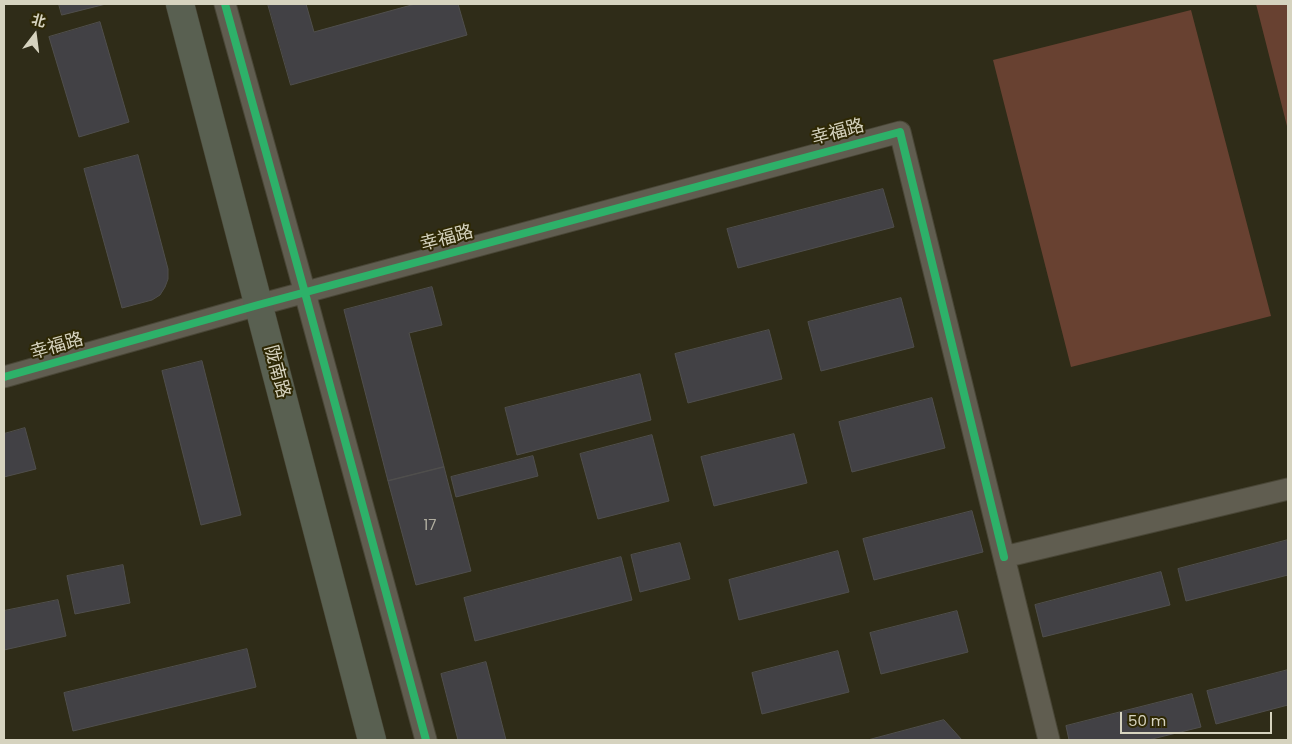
<!DOCTYPE html>
<html>
<head>
<meta charset="utf-8">
<style>
  body { margin:0 }
  #map { position:relative; width:1292px; height:744px; overflow:hidden; background:#2f2c18; font-family:Poppins,"Noto Sans SC",sans-serif }
  canvas { display:block }
  .frame { position:absolute; inset:0; border:5px solid #d6d3bf; pointer-events:none }
  .north { position:absolute; left:10px; top:10px; width:50px; height:50px; -webkit-text-stroke:4px #2e2804; paint-order:stroke; rotate:15deg; font-size:14px; font-weight:700; line-height:20px; text-align:center; color:#d6d3bf }
  .north::after { content:''; display:block; margin:auto; width:18px; height:22px; background:#d6d3bf; clip-path:polygon(50% 0,100% 100%,50% 72%,0 100%) }
  .scale { position:absolute; left:1120px; top:712px; width:152px; height:22px; box-sizing:border-box; border:2px solid #d6d3bf; border-top:0; padding-left:6px; font-size:15px; line-height:18px; white-space:nowrap; color:#d6d3bf; -webkit-text-stroke:4px #2e2804; paint-order:stroke }
</style>
</head>
<body>
<div id="map">
<canvas width="1292" height="744"></canvas>
<div class="frame"></div>
<div class="north">北</div>
<div class="scale">50 m</div>
</div>
<script>
const ctx = document.querySelector('canvas').getContext('2d');
ctx.lineJoin = 'round';
function fillPath(path, color) { ctx.fillStyle = color; ctx.fill(path, 'evenodd'); }
function strokePath(path, color, width, dash) { ctx.strokeStyle = color; ctx.lineWidth = width; ctx.lineCap = dash ? 'butt' : 'round'; ctx.setLineDash(dash || []); ctx.stroke(path); }
function label(font, color, halo, rows, align = 'center') {
  ctx.font = font + ' Poppins,"Noto Sans SC",sans-serif'; ctx.lineWidth = 4; ctx.setLineDash([]); ctx.textBaseline = 'middle'; ctx.strokeStyle = halo; ctx.fillStyle = color; for (const [text, x, y, turn = 0] of rows) {
    ctx.save(); ctx.translate(x, y); ctx.rotate((+turn || 0) * Math.PI / 180); ctx.textAlign = isNaN(turn) ? turn : align; if (halo) ctx.strokeText(text, 0, 0); ctx.fillText(text, 0, 0); ctx.restore();
  }
}
const green = new Path2D(`
  M1256 4H1288V130Z
  M1191 10 1271 316 1071 367 993 60Z`);
const building = new Path2D(`
  M59 4H106L62 15Z
  M268 4H306L314 32 415 4H458L467 35 291 85Z
  M100 22 129 122 79 137 49 37Z
  M138 155 168 269V279L165 287 160 295 152 300 122 308 84 169Z
  M883 189 894 227 738 268 727 229Z
  M432 287 442 325 409 333 444 467 388 481 344 310Z
  M901 298 914 347 821 371 808 322Z
  M769 330 782 379 688 403 675 354Z
  M202 361 241 515 201 525 162 371Z
  M640 374 651 420 517 455 505 408Z
  M932 398 945 448 852 472 839 422Z
  M25 428 36 469 4 477V434Z
  M794 434 807 483 714 506 701 457Z
  M652 435 669 501 598 519 580 454Z
  M533 456 538 476 456 497 451 477Z
  M444 467 471 571 416 585 388 481Z
  M972 511 983 552 874 580 863 539Z
  M1288 540V575L1186 601 1178 569Z
  M680 543 690 579 640 592 631 555Z
  M838 551 849 592 739 620 729 580Z
  M621 557 632 600 475 641 464 598Z
  M123 565 130 603 75 614 67 576Z
  M1161 572 1170 605 1043 637 1035 605Z
  M58 600 66 636 4 650V611Z
  M957 611 968 652 881 674 870 633Z
  M247 649 256 687 73 731 64 693Z
  M838 651 849 692 762 714 752 673Z
  M486 662 506 740H458L441 674Z
  M1288 670V705L1216 724 1207 691Z
  M1192 694 1201 727 1148 740H1069L1066 726Z
  M944 720 962 740H868Z`);
const minor = new Path2D(`
  M225 4 305 293 426 740
  M4 377 258 305 900 132 1004 557
  M1049 740 1004 557 1288 489`);
const major = new Path2D(`
  M180 4 372 740`);
const cycleway = new Path2D(`
  M225 4 305 293 426 740
  M4 377 258 305 900 132 1004 557`);
const numberNames = [
  ["17",430,526]
];
const streetNames = [
  ["幸福路",838,133,-15],
  ["幸福路",447,239,-15],
  ["幸福路",57,347,-16],
  ["陇南路",276,372,75]
];
fillPath(green, '#684131');
fillPath(building, '#424145');
strokePath(building, '#504f4d', 1);
strokePath(minor, '#494636', 23);
strokePath(major, '#494636', 29);
strokePath(minor, '#605d50', 21);
strokePath(major, '#596051', 28);
strokePath(cycleway, '#2db169', 8);
label('15px', '#b1aea0', null, numberNames);
label('18px', '#d6d3bf', '#2e2804', streetNames);
</script>
</body>
</html>
